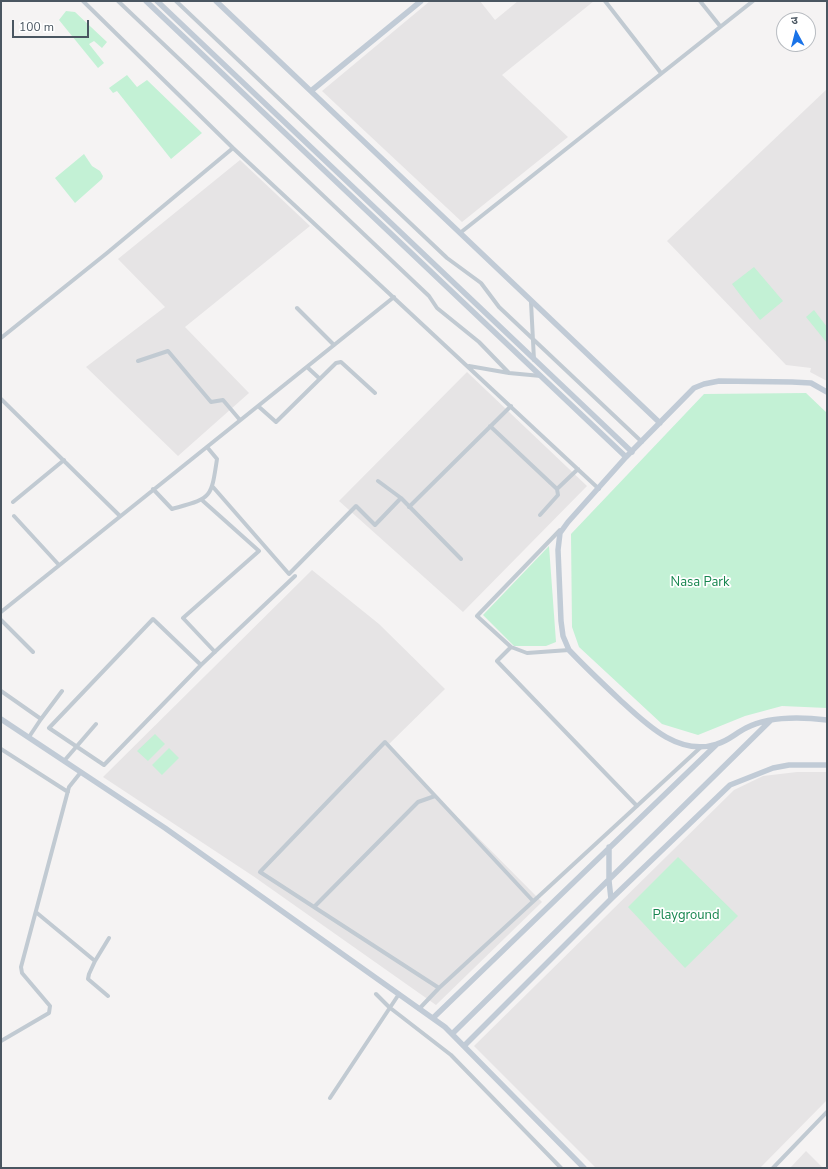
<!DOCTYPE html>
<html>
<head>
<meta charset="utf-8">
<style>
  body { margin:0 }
  #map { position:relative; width:828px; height:1169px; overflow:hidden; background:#f5f3f3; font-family:"Nunito Sans","Noto Sans Devanagari",sans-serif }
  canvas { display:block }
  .frame { position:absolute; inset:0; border:2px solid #4a5661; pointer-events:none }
  .north { position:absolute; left:776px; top:12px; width:40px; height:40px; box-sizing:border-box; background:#fff; border:1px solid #b7bbc0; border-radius:50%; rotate:353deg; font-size:11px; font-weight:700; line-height:16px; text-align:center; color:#4a5661 }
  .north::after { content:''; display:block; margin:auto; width:14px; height:18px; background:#1a73e8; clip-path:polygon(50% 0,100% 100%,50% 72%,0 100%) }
  .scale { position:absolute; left:12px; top:20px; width:77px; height:18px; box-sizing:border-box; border:2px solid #4a5661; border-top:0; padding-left:5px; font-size:12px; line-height:14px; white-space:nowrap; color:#4a5661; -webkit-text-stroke:3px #fff; paint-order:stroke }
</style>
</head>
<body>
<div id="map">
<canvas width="828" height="1169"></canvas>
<div class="frame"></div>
<div class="north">उ</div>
<div class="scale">100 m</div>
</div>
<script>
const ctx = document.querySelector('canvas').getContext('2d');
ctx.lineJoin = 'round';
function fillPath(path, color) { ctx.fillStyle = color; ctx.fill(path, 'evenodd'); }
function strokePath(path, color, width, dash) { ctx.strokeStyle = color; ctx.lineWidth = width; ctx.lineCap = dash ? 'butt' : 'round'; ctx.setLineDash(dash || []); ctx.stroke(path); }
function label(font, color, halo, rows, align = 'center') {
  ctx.font = font + ' "Nunito Sans",sans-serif'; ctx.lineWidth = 3.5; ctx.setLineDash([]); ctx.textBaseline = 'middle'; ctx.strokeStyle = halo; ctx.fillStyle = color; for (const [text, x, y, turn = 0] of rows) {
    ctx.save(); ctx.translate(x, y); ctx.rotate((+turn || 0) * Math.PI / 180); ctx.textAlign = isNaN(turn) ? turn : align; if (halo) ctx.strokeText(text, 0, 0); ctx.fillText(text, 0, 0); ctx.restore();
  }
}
const education = new Path2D(`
  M430 1H480L495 20 518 1H594L502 75 568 137 462 222 322 91Z
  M827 89V381L810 372 811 368 786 365 667 241Z
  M240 160 310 226 185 327 249 393 178 456 86 367 165 307 118 259Z
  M467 372 587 486 463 612 339 501Z
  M312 570 379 624 445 689 387 746 542 902 436 1005 253 876 103 777Z
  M797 772H827V1100L760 1168H596L474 1046 734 790 763 776Z
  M806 1151 823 1168H790Z`);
const green = new Path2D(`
  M66 11 75 12 107 42 102 48 94 41 89 44 104 63 98 68 59 20Z
  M127 75 137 87 147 80 202 133 171 159 117 91 113 93 109 88Z
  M84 154 92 166 100 171 103 176 102 179 75 203 55 178Z
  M754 267 783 301 760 320 741 296 745 293 741 296 732 284Z
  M814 310 827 327V343L806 317Z
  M806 393 827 413V708L782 706 745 716 698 735 662 724 579 647 572 627 571 534 704 394Z
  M549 546 556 642 546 646H514L483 615Z
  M155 734 165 744 148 761 137 751Z
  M169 748 179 758 162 775 152 765Z
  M678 857 738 916 685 968 628 907Z`);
const street = new Path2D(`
  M83 1 233 148 599 489
  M118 1 429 296 437 308 479 342 509 373
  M176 1 447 258 481 283 499 307 642 442
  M605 1 661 73
  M700 1 720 26
  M460 233 753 1
  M531 302 534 360
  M297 308 334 345
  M1 338 107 253 233 148
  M138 361 168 351 211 402 223 400 240 420
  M469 366 509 373 541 376
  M307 367 320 379
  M1 399 120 516
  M258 406 276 422 336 363 341 362 375 393
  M490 426 557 489
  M378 481 401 498
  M213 487 289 574 356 506 375 525 401 498 461 559
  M153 489 172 509C211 498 211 500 217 459L207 447
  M203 501 259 551 183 618 215 652
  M13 502 64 460
  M409 507 511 406
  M540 515 558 495 557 489 578 469
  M14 516 59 565
  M560 530 477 616 511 647 527 653 569 650
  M1 612 394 297
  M1 620 33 652
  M511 647 497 661 637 806
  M201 665 153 619 49 728 104 765 201 665 295 576
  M1 691 41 719
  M29 737 41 719 62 691
  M1 749 68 792
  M64 761 96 724
  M314 907 418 802 435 796
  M37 913 95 961 109 938
  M95 961 89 974 88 979 108 996
  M439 988 260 872 385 742 533 901
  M376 994 389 1007 451 1055 561 1168
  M419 1009 439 988 701 747
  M1 1041 49 1013 50 1006 22 973 21 967 69 787 81 772
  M330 1098 399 994
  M773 1168 827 1112`);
const secondary = new Path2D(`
  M146 1 626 457
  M157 1 632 452
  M216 1 660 423
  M311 91 421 1
  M827 392 811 383 792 382 719 381 704 384 694 388 626 457 568 522 560 533 558 550 561 621 563 636 569 650C585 667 602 683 619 699 645 723 678 757 717 744 728 741 736 733 746 728 769 716 802 717 827 720
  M1 719 165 828 445 1027 584 1168
  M609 847V881L611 899
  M433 1018 716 745
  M452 1034 770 721
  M464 1046 611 899 730 785 773 768 789 765H827`);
const parkNames = [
  ["Nasa Park",700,583],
  ["Playground",686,916]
];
fillPath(education, '#e6e4e5');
fillPath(green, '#c3f1d5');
strokePath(street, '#c1cad2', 4);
strokePath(secondary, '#c1cbd6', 5.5);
label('13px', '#17864f', '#fff', parkNames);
</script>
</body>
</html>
